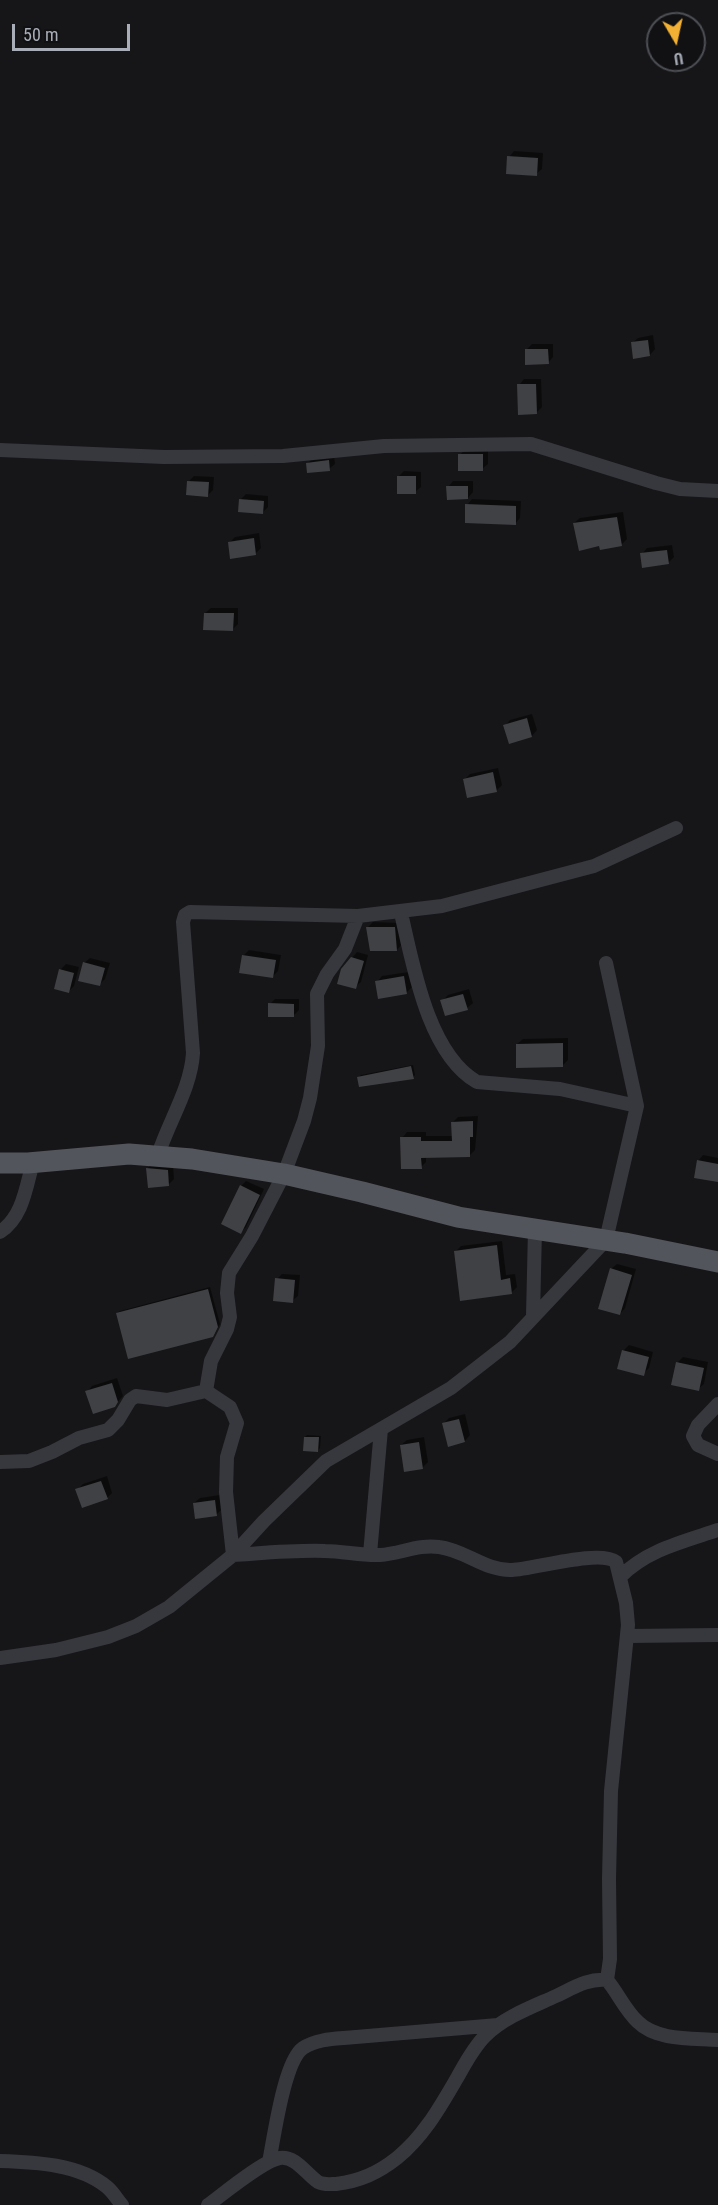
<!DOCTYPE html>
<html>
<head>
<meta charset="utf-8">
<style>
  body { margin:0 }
  #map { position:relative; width:718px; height:2205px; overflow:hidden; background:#161618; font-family:"Roboto Condensed",sans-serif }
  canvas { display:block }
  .north { position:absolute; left:646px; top:12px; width:60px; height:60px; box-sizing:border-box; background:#111113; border:2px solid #4d4f55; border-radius:50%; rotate:171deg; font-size:16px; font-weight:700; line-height:24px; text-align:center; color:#a8adb8 }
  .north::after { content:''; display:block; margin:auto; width:21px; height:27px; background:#f2b134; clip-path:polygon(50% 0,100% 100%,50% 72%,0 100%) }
  .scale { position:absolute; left:12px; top:24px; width:118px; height:27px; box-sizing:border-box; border:3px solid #a8adb8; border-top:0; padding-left:8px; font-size:18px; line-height:21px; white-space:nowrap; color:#a8adb8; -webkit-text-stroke:4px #111113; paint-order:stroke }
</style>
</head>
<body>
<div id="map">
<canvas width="718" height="2205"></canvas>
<div class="north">U</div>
<div class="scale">50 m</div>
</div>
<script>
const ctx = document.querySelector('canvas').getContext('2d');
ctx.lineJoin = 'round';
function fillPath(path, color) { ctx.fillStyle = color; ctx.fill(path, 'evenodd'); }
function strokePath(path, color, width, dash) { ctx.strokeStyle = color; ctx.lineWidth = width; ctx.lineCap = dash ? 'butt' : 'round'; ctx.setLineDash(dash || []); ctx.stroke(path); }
const shadow = new Path2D(`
  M514 151 543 153 542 169 536 174 509 157Z
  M653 335 655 349 650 355 632 343 638 338Z
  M532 344H553V357L548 363 526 350Z
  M524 379H541L542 407 536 413 519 385Z
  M465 449H488V464L482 469 460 455Z
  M334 456 335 464 329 469 308 463 313 458Z
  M404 471 421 472V487L415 492 398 477Z
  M194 476 214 477 213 490 208 495 189 481Z
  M453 481H473V492L468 498 448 487Z
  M246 494 268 496V507L262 513 240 500Z
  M472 499 521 501 520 518 515 524 467 505Z
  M623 512 627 539 622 544 574 523 580 518Z
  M259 533 261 548 256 553 230 542 235 537Z
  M672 545 674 557 668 563 642 554 647 548Z
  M211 608H238V624L233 629 205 613Z
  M532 714 537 730 532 736 505 726 510 720Z
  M498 768 502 785 497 790 469 796 465 779 470 774Z
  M373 922 400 923 402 944 397 950 368 927Z
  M249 950 281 955 278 971 272 977 243 956Z
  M357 952 368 955 361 982 355 987 352 958Z
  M90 958 110 963 105 979 100 984 84 963Z
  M66 964 79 967 74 986 68 992 60 970Z
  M409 972 412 987 406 993 377 982 382 976Z
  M469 989 473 1003 467 1008 442 1001 448 995Z
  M275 999H299V1010L293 1016 270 1004Z
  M568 1038V1060L563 1065 517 1044 523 1039Z
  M413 1065 415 1075 413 1078 359 1077 361 1075Z
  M478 1116 475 1150 470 1155 426 1156V1162L421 1167 402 1138 407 1132H426V1136H453V1122L458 1117Z
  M703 1155 718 1158V1180L698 1161Z
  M152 1163 173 1165 174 1179 169 1184 147 1169Z
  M246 1181 264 1189 246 1227 241 1232V1186Z
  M502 1241 506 1275 515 1274 517 1287 511 1293 455 1252 461 1246Z
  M617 1264 636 1269 625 1308 620 1314 611 1269Z
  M282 1274 300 1275 298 1296 292 1301 277 1279Z
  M210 1287 220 1324 215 1333 117 1313 120 1311Z
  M629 1345 653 1352 649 1368 643 1374 623 1351Z
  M683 1357 708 1362 704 1384 698 1389 678 1362Z
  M117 1378 123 1396 114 1406 87 1392 92 1386Z
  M465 1414 470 1435 465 1441 449 1445 443 1424 449 1418Z
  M307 1435 321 1436 320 1448 318 1450 305 1437Z
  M424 1437 428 1462 422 1468 401 1445 407 1440Z
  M107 1476 112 1493 107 1498 77 1490 83 1484Z
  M220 1495 222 1509 216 1515 194 1503 200 1498Z`);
const building = new Path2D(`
  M507 156 538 158 537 176 506 174Z
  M648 340 650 356 633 359 631 342Z
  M525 349H548L549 364 525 365Z
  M517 384H536L537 414 518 415Z
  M458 454H483V471H458Z
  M329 460 330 471 307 473 306 463Z
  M397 476H416V494H397Z
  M187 481 209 482 208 497 186 495Z
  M446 486H468V499L447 500Z
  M239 499 264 501 263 514 238 512Z
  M465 504 516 506V525L465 523Z
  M617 517 622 546 600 550 599 546 579 551 573 523Z
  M254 538 256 555 230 559 228 542Z
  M667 550 669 564 642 568 640 553Z
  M204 613H234L233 631 203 630Z
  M527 718 532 737 509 744 503 725Z
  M493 772 497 792 467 798 463 779Z
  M366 927H395L397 951H370Z
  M242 955 276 960 273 978 239 973Z
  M351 957 364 961 356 989 337 984 341 969Z
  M83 962 105 968 100 986 78 981Z
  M59 969 74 973 69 993 54 989Z
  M404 976 407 994 378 999 375 981Z
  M463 994 468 1010 445 1016 440 1000Z
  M268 1003 294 1004V1017H268Z
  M563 1043V1067L516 1068V1044Z
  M411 1066 414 1079 359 1087 357 1077Z
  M473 1121V1137H470V1157L421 1158 422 1169H401L400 1137H421V1141H452L451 1122Z
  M697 1160 718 1164V1182L694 1178Z
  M146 1168 168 1170 169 1186 148 1188Z
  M240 1185 260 1195 241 1234 221 1224Z
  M497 1245 501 1280 510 1278 512 1294 460 1301 454 1251Z
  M610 1268 632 1275 620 1315 598 1309Z
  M275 1278 295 1280 293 1303 273 1301Z
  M208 1289 218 1327 213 1337 128 1359 116 1313Z
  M622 1350 649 1357 644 1376 617 1369Z
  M676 1362 704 1368 699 1391 671 1385Z
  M112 1383 118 1402 115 1407 93 1414 85 1391Z
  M459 1419 465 1442 448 1447 442 1423Z
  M304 1437H319L318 1452 303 1451Z
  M419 1442 423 1469 404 1472 400 1445Z
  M101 1481 108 1499 82 1508 75 1489Z
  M215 1500 217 1516 195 1519 193 1503Z`);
const street = new Path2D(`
  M0 450 164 457 283 456 384 446 531 444 656 483 680 489 718 491
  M401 913C413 965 428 1054 477 1082L560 1089 637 1106
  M358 916 345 949 327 974 317 994 318 1046 310 1098 304 1121 284 1174 252 1236 229 1273 227 1293 230 1317 227 1329 211 1361 206 1391 230 1407 237 1423 227 1457 226 1492 233 1555C264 1553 294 1550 325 1551 343 1551 362 1556 380 1555 400 1554 418 1544 439 1547 465 1550 485 1571 512 1570 534 1569 600 1549 616 1562L626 1603 628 1625 611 1791 609 1879 610 1959 607 1980
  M158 1155C169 1121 191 1088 193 1053L183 922 185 915 190 912 358 916 442 906 594 866 676 828
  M0 1232C23 1217 26 1187 33 1162
  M533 1316 535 1229
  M718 1404 698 1425 693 1436 698 1445 718 1454
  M0 1462 29 1461 52 1452 79 1438 108 1430 118 1420 130 1400 136 1396 167 1400 206 1391
  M370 1554 381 1429
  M620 1577C647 1550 682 1542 718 1530
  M628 1636 718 1635
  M0 1658 56 1650 108 1637 136 1626 169 1607 233 1555 264 1521 326 1461 451 1388 510 1342 606 1240 637 1106 606 963
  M0 2161C35 2162 79 2164 107 2187 113 2192 117 2199 122 2205
  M269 2162C274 2138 284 2061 303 2048 315 2040 331 2039 344 2038L498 2025
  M208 2205C223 2194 264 2160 280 2158 296 2156 306 2174 318 2182 323 2185 330 2184 336 2184 360 2181 378 2173 397 2158 424 2136 440 2107 457 2078 465 2064 473 2048 485 2036 504 2017 532 2007 556 1996 573 1988 588 1978 607 1980 618 1993 625 2010 638 2022 657 2041 693 2038 718 2040`);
const primary = new Path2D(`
  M0 1163H28L129 1154 192 1159 284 1174 362 1192 458 1217 625 1243 718 1262`);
fillPath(shadow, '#0007');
fillPath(building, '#404145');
strokePath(street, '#37383d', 14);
strokePath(primary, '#53555c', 21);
</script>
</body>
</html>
